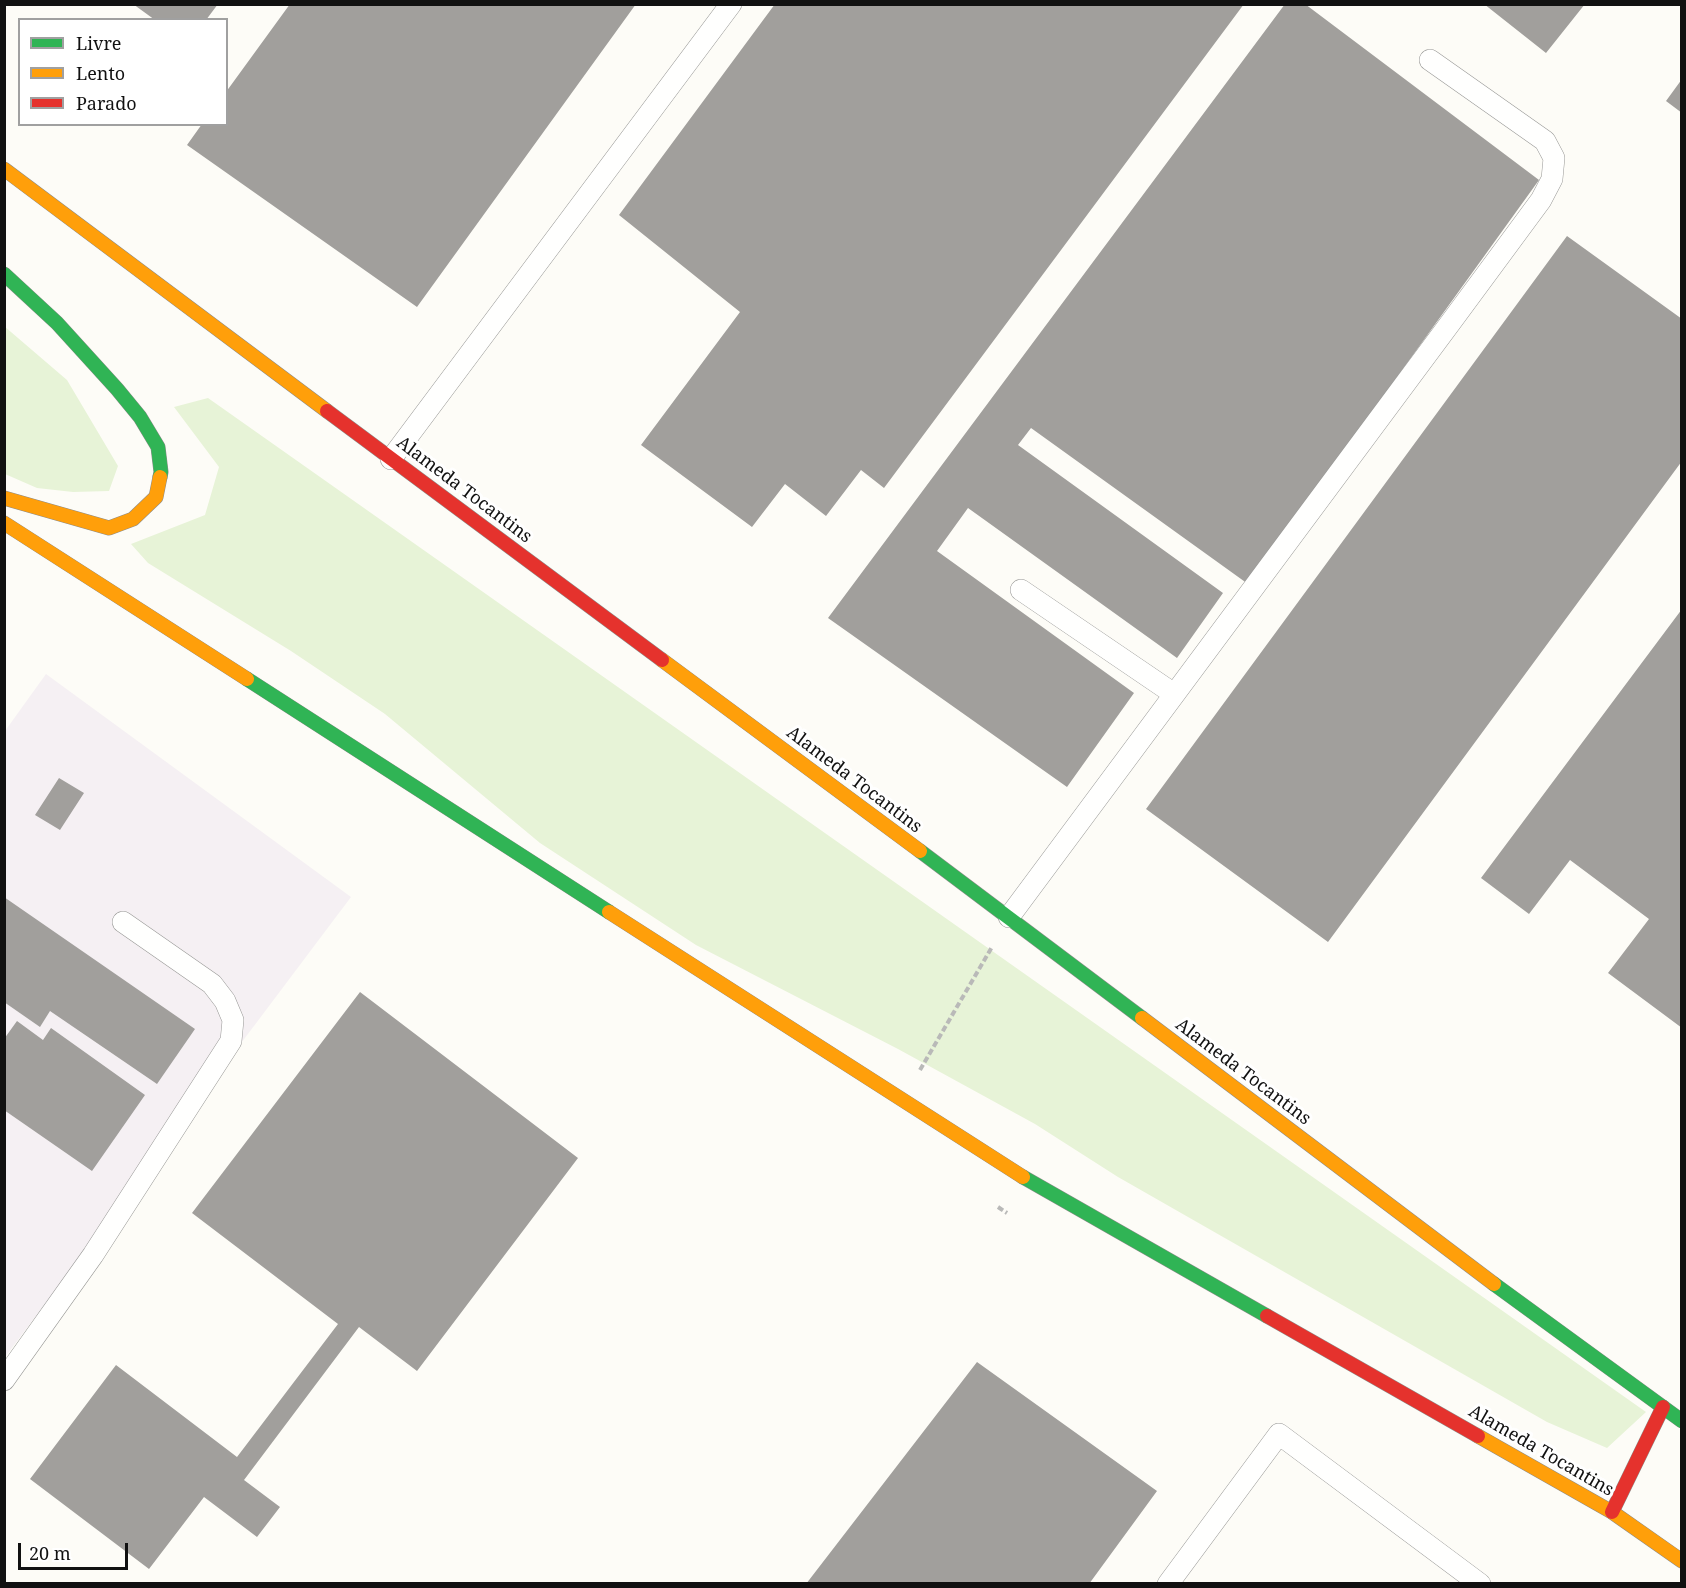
<!DOCTYPE html>
<html>
<head>
<meta charset="utf-8">
<style>
  body { margin:0 }
  #map { position:relative; width:1686px; height:1588px; overflow:hidden; background:#fdfcf7; font-family:"Noto Serif",serif }
  canvas { display:block }
  .frame { position:absolute; inset:0; border:6px solid #111; pointer-events:none }
  .legend { position:absolute; left:18px; top:18px; width:210px; height:108px; box-sizing:border-box; background:#fff; border:2px solid #a0a0a0; margin:0; padding:8px 10px; list-style:none; font-size:18px; color:#111 }
  .legend li { display:flex; align-items:center; gap:12px; height:30px }
  .legend b { width:30px; border:2px solid #a0a0a0 }
  .scale { position:absolute; left:18px; top:1543px; width:110px; height:27px; box-sizing:border-box; border:3px solid #111; border-top:0; padding-left:8px; font-size:18px; line-height:21px; white-space:nowrap; color:#111; -webkit-text-stroke:4px #fff; paint-order:stroke }
</style>
</head>
<body>
<div id="map">
<canvas width="1686" height="1588"></canvas>
<div class="frame"></div>
<ul class="legend">
<li><b style="height:8px;background:#30b455"></b>Livre</li>
<li><b style="height:8px;background:#ff9f0a"></b>Lento</li>
<li><b style="height:8px;background:#e5322d"></b>Parado</li>
</ul>
<div class="scale">20 m</div>
</div>
<script>
const ctx = document.querySelector('canvas').getContext('2d');
ctx.lineJoin = 'round';
function fillPath(path, color) { ctx.fillStyle = color; ctx.fill(path, 'evenodd'); }
function strokePath(path, color, width, dash) { ctx.strokeStyle = color; ctx.lineWidth = width; ctx.lineCap = dash ? 'butt' : 'round'; ctx.setLineDash(dash || []); ctx.stroke(path); }
function label(font, color, halo, rows, align = 'center') {
  ctx.font = font + ' "Noto Serif",serif'; ctx.lineWidth = 6; ctx.setLineDash([]); ctx.textBaseline = 'middle'; ctx.strokeStyle = halo; ctx.fillStyle = color; for (const [text, x, y, turn = 0] of rows) {
    ctx.save(); ctx.translate(x, y); ctx.rotate((+turn || 0) * Math.PI / 180); ctx.textAlign = isNaN(turn) ? turn : align; if (halo) ctx.strokeText(text, 0, 0); ctx.fillText(text, 0, 0); ctx.restore();
  }
}
const industrial = new Path2D(`
  M46 674 351 897 5 1357V731Z`);
const green = new Path2D(`
  M4 326 67 380 118 466 109 491 73 492 37 488 5 474Z
  M208 398 1646 1412 1607 1448 1547 1422 1118 1177 1035 1124 898 1049 696 945 540 843 385 714 291 651 148 563 131 544 205 515 219 467 174 407Z`);
const building = new Path2D(`
  M133 4H218L206 20H155Z
  M290 4H636L417 307 187 145 202 124H226V92Z
  M775 4H1244L884 488 861 470 826 516 785 484 752 527 641 445 740 312 619 215Z
  M1285 4H1305L1539 180 1248 584 1031 428 1018 445 1223 593 1177 658 968 508 937 551 1134 693 1067 787 828 618Z
  M1484 4H1585L1546 53Z
  M1682 79V113L1666 101Z
  M1567 236 1682 319V461L1328 942 1146 809Z
  M1682 609V1028L1608 973 1649 919 1570 860 1529 914 1481 878Z
  M59 778 84 793 60 830 35 815Z
  M4 897 195 1029 157 1084 50 1011 40 1027 4 1002Z
  M360 992 578 1158 417 1371 359 1327 244 1480 280 1507 257 1537 204 1497 149 1569 30 1479 116 1365 237 1457 338 1324 192 1213Z
  M17 1021 43 1040 51 1028 145 1095 92 1171 4 1110V1039Z
  M977 1362 1157 1491 1089 1584H806Z`);
const path = new Path2D(`
  M920 1070 992 947
  M998 1207 1007 1213`);
const lane = new Path2D(`
  M391 459 731 4
  M1021 590 1174 694
  M1009 917 1451 322 1541 200 1552 179 1554 158 1545 141 1430 60
  M4 1380 93 1255 231 1041 233 1020 225 1001 212 984 123 922
  M1168 1584 1279 1434 1480 1584`);
const fast = new Path2D(`
  M4 274 57 323 117 389 140 417 158 447 161 472 160 477
  M247 679 609 912
  M920 851 1142 1018
  M1023 1177 1267 1316
  M1494 1284 1682 1421`);
const slow = new Path2D(`
  M4 169 327 411
  M4 498 109 528 133 519 156 497 160 477
  M4 523 247 679
  M662 660 920 851
  M609 912 1023 1177
  M1142 1018 1494 1284
  M1478 1436 1612 1512 1682 1561`);
const jam = new Path2D(`
  M327 411 662 660
  M1267 1316 1478 1436
  M1612 1512 1663 1407`);
const streetNames = [
  ["Alameda Tocantins",464,490,37],
  ["Alameda Tocantins",854,780,37],
  ["Alameda Tocantins",1243,1072,37],
  ["Alameda Tocantins",1541,1451,30]
];
fillPath(industrial, '#f5f0f3');
fillPath(green, '#e7f3d7');
fillPath(building, '#a19f9c');
strokePath(lane, '#979795', 22);
strokePath(fast, '#8e8d8b', 15);
strokePath(slow, '#8e8d8b', 15);
strokePath(jam, '#8e8d8b', 15);
strokePath(path, '#b9b9b8', 4, [6, 3]);
strokePath(lane, '#fffffe', 21);
strokePath(fast, '#30b455', 14);
strokePath(slow, '#ff9f0a', 14);
strokePath(jam, '#e5322d', 14);
label('18px', '#111', '#fff', streetNames);
</script>
</body>
</html>
